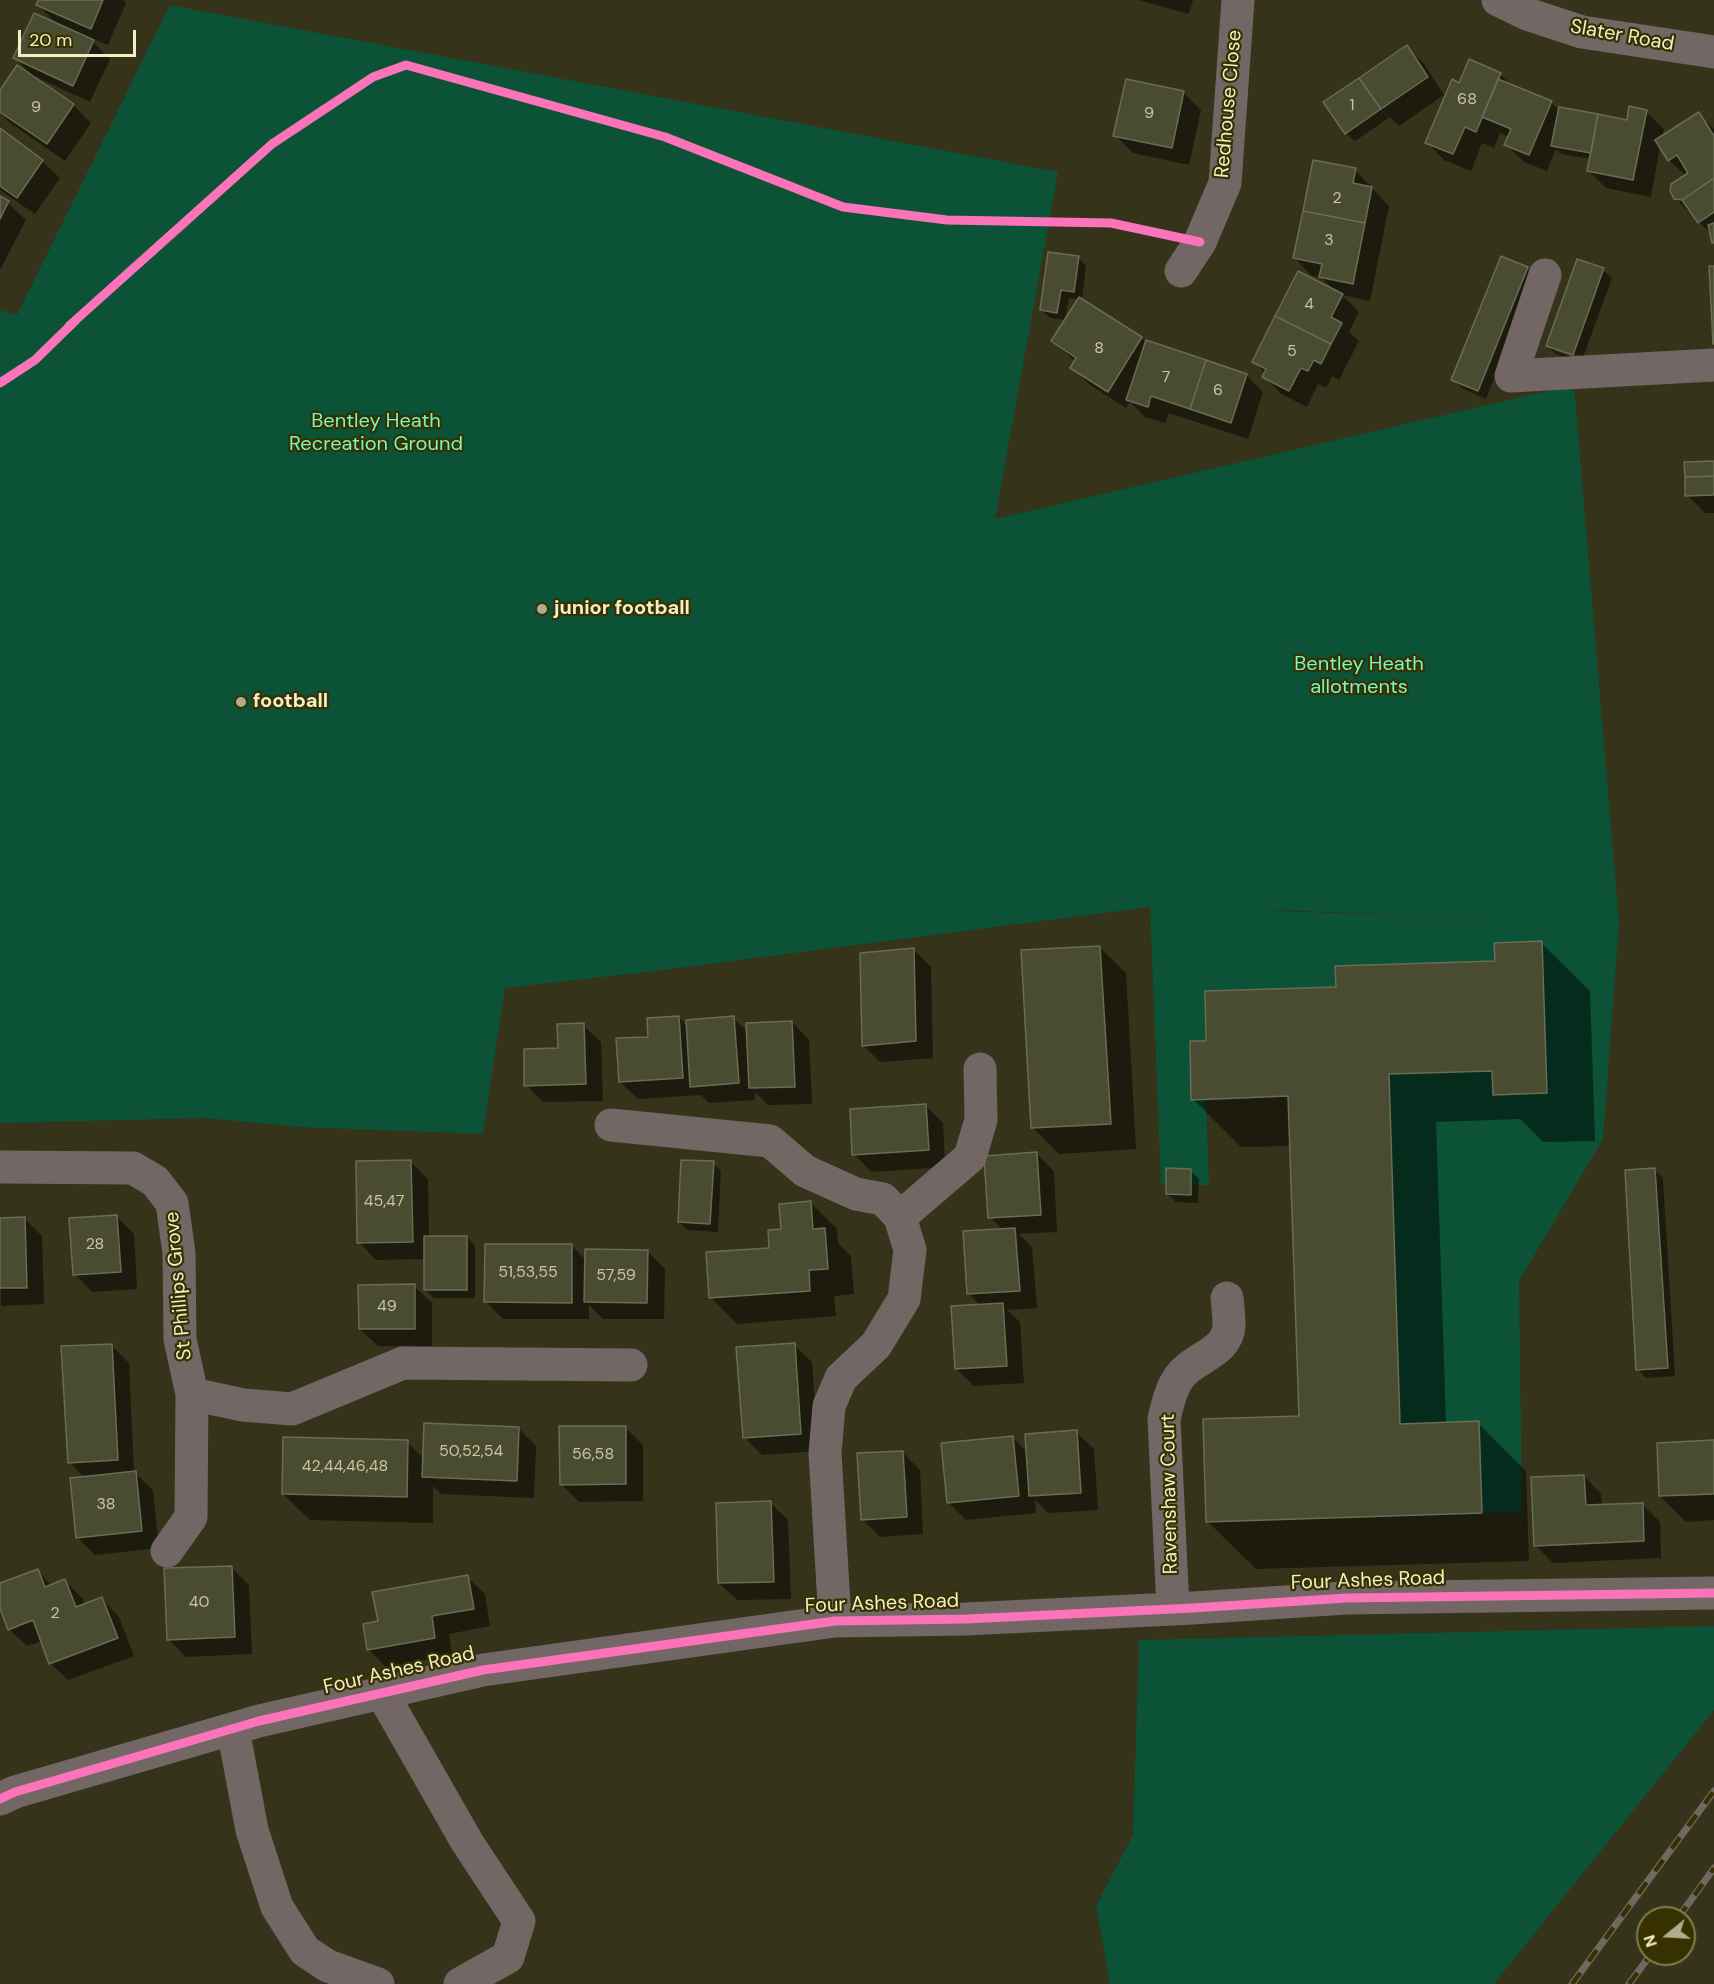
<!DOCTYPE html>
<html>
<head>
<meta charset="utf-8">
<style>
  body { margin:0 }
  #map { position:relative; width:1714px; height:1984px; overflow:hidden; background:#35331a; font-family:"DM Sans",sans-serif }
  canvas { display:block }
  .north { position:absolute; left:1636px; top:1906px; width:60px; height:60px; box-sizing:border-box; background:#373102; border:2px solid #827d50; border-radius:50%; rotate:252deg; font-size:16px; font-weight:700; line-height:24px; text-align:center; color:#f2eec6 }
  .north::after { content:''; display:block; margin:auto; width:21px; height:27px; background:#b0ad8a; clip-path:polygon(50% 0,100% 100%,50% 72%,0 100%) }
  .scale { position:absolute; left:18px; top:30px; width:118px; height:27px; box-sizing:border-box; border:3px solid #f2eec6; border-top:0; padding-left:8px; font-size:18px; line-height:21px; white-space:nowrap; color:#f2eec6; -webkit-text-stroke:4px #373102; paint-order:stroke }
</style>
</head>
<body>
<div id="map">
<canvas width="1714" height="1984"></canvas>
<div class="north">N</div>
<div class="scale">20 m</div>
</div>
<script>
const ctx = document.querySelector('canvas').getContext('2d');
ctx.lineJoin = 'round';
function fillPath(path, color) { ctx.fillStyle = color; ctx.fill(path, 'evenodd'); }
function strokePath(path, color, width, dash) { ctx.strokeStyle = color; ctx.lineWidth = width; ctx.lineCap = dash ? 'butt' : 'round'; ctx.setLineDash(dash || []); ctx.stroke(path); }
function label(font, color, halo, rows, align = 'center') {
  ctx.font = font + ' "DM Sans",sans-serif'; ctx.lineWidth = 4.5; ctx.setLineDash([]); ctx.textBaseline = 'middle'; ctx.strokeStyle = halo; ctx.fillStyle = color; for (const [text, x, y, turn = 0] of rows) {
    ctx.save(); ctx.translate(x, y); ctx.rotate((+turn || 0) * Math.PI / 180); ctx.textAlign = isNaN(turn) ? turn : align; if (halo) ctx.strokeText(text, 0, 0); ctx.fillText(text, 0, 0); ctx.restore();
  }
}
const green = new Path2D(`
  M170 5 1058 172 995 519 1574 385 1619 923 1603 1139 1519 1281 1522 1512 1482 1513 1479 1421 1400 1424 1389 1074 1492 1071 1542 941 1495 943V961L1336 966V987L1205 991 1206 1041 1190 1042 1191 1099H1206L1209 1185H1161L1150 907 647 972 505 988 483 1134 299 1127 206 1118 0 1123V310L17 315ZM1275 910 1511 919 1275 911Z
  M1714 1626V1710L1494 1984H1110L1096 1906 1133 1835 1139 1640Z`);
const shadow = new Path2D(`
  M40 0H123L126 3 108 45 88 37 110 59 90 102 34 76 33 78 73 105 91 123 65 161 9 122 0 113V93L32 75 15 58 59 26 38 5Z
  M1138 0H1193L1189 14Z
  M1406 47 1424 64 1444 95 1399 126 1390 117 1355 141 1346 133Z
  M1500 74 1513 87 1551 103 1560 111 1628 122 1646 112 1664 129 1662 137 1698 114 1714 129V243L1712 235 1675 198 1686 176 1669 160 1660 146 1651 197 1606 188 1589 171 1591 159 1561 154 1556 149 1547 171 1524 162 1506 144 1509 137 1500 133 1494 148 1482 143 1471 171 1444 160 1427 142 1460 84Z
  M1127 80 1184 93 1201 110 1189 165 1133 153 1115 135Z
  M0 130 42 161 60 178 35 214 0 190Z
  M1355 170 1389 206 1370 301 1342 295 1359 312 1349 332 1359 341 1339 380 1332 376 1326 388 1318 384 1307 407 1281 394 1264 376 1265 373 1254 362 1335 291 1321 277 1312 276 1295 258ZM1338 299H1341L1329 324 1326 323Z
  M0 198 8 203 26 220 0 270Z
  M1078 257 1086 266 1082 300 1141 338 1147 343 1246 375 1263 392 1248 439 1169 413 1165 423 1145 417 1130 402 1126 408 1090 385 1072 368 1076 362 1053 341 1079 299 1069 298 1065 320 1050 318 1041 310Z
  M1527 268 1535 276 1486 399 1462 388 1453 380Z
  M1603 270 1612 278 1581 363 1556 354 1547 345ZM1555 348 1580 356 1579 359 1555 351Z
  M1714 462V513H1705L1687 495Z
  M1541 943 1590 991 1595 1141 1543 1142 1520 1119 1436 1122 1446 1424 1478 1423 1526 1471 1529 1561 1256 1569 1207 1521 1301 1418 1291 1146 1241 1147 1193 1099 1208 1042 1338 988 1497 962Z
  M1099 947 1126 973 1136 1149 1059 1154 1033 1128Z
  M913 949 931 967 933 1058 880 1062 863 1045Z
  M679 1017 687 1026 733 1018 748 1032 792 1022 809 1040 812 1104 768 1105 755 1092V1100L709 1103 701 1095 638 1099 620 1082 650 1038Z
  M583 1025 601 1042 603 1101 543 1102 526 1085Z
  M926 1106 943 1123 945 1167 871 1172 854 1154Z
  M1036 1153 1054 1171 1057 1232 1019 1234 1032 1247 1037 1308 1007 1310 1020 1322 1024 1383 974 1386 956 1369 981 1306 968 1293 1003 1230 990 1217Z
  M411 1162 428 1179 429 1237H467L475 1246V1298H434L425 1290V1259L376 1260 359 1242Z
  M713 1163 721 1171 718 1232 688 1230 679 1222Z
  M1654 1170 1663 1178 1675 1376 1646 1378 1638 1369Z
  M1191 1171 1199 1179 1198 1203 1176 1202 1167 1194Z
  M811 1203 837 1229 838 1243 851 1256 854 1294 834 1296 836 1316 737 1324 711 1298 771 1249 782 1231Z
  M117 1217 134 1234 137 1289 92 1292 75 1274Z
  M24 1218 42 1236 44 1304 1 1306 0 1219Z
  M572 1246 586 1260 647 1251 665 1269 664 1319H603L589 1305V1319H503L486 1302Z
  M414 1286 432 1303V1346H378L360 1329Z
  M111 1345 129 1363 134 1472 153 1490 159 1548 95 1555 78 1538 85 1478 69 1462Z
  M794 1345 812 1362 818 1451 762 1455 744 1437Z
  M625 1427 643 1445V1501L579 1502 561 1484Z
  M519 1429 536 1446 534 1498 441 1494 433 1486V1523L310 1520 283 1494 407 1442 424 1459Z
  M1076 1432 1094 1449 1098 1510 1048 1513 1035 1500 1036 1513 966 1520 948 1502 1013 1438 1028 1453Z
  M1714 1442V1520L1686 1522 1660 1496Z
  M902 1452 920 1470 923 1534 880 1537 862 1519Z
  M1584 1476 1601 1494 1602 1506 1642 1504 1660 1522 1661 1558 1553 1563 1535 1545Z
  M770 1503 788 1520 791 1599 737 1600 719 1583Z
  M231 1567 249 1585 252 1654 186 1657 168 1639Z
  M38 1571 52 1586 65 1581 83 1599 85 1605 102 1599 119 1617 134 1656 68 1680 50 1663 42 1641 27 1646 9 1629 0 1604V1585Z
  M467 1577 485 1594 490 1626 449 1634 452 1655 386 1667 368 1649 379 1622Z`);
const building = new Path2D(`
  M38 0H103L91 29 36 5Z
  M34 13 94 40 73 86 13 58Z
  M1407 45 1428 77 1381 109 1359 78Z
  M1469 59 1501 73 1476 132 1465 127 1453 154 1425 143 1452 79 1459 83Z
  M17 65 74 104 47 144 0 112V90Z
  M1359 78 1381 109 1345 134 1323 102Z
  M1126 79 1184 91 1172 148 1113 136Z
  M1498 79 1552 101 1529 155 1504 145 1511 129 1482 117Z
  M1629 106 1647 110 1633 180 1587 171 1598 114 1627 120Z
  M1559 107 1598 114 1591 153 1551 146Z
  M1699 112 1714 136V178L1682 200 1674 199 1670 191 1671 184 1688 173 1677 155 1668 161 1655 140Z
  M0 128 43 160 17 198 0 186Z
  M1313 160 1356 168 1353 183 1372 187 1365 223 1303 211Z
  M1714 178V212L1698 223 1682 200Z
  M0 196 9 201 0 219Z
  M1303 211 1365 223 1353 284 1319 277 1322 264 1293 258Z
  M1714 223V243H1712L1708 225Z
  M1048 252 1079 256 1074 292 1061 290 1057 313 1040 310Z
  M1501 256 1528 267 1478 391 1451 380Z
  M1577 259 1604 268 1573 355 1546 346Z
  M1709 266H1714V344H1713Z
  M1298 271 1343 294 1331 317 1342 323 1331 344 1275 316Z
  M1079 297 1142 337 1108 392 1070 368 1076 358 1051 341Z
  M1275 316 1331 344 1321 364 1314 360 1308 371 1301 368 1289 391 1262 377 1266 369 1252 362Z
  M1146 340 1206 360 1190 409 1151 396 1148 407 1126 400Z
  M1206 360 1247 374 1231 423 1190 409Z
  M1714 461V476L1685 477 1684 462Z
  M1714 476V495L1685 496V477Z
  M1542 941 1547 1093 1493 1095 1492 1071 1389 1074 1400 1424 1479 1421 1482 1513 1206 1522 1203 1419 1299 1416 1288 1096 1191 1100 1190 1041H1206L1205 991 1336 987 1335 966 1495 961 1494 943Z
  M1100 946 1111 1124 1031 1128 1021 950Z
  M914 948 916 1041 862 1046 860 953Z
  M679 1016 683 1078 619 1082 616 1038 648 1037 647 1018Z
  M734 1016 739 1083 690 1087 686 1020Z
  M792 1021 795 1087 749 1088 746 1023Z
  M584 1023 586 1084 524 1086V1049L558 1048 557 1024Z
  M926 1104 929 1150 852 1155 850 1109Z
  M1037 1152 1041 1215 988 1218 984 1156Z
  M411 1160 413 1242 357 1243 356 1161Z
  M681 1160 714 1161 710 1224 678 1222Z
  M1166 1168 1191 1169V1195L1166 1194Z
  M1655 1168 1668 1368 1636 1370 1625 1170Z
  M811 1201 813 1229 825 1228 828 1269 809 1270 810 1291 709 1298 706 1252 769 1248 768 1230 781 1229 779 1204Z
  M117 1215 121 1272 73 1275 69 1218Z
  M25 1217 27 1288H0V1218Z
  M1015 1228 1020 1291 967 1294 963 1231Z
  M424 1236H467V1290H424Z
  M485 1244H572V1303L484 1302Z
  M585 1249 648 1250 647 1303 584 1302Z
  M415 1284V1329H359L358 1285Z
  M1003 1303 1007 1366 955 1369 951 1306Z
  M795 1343 801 1434 743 1438 736 1347Z
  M112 1344 118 1460 68 1463 61 1346Z
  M424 1423 519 1427 517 1481 422 1477Z
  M559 1426H626V1484L560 1485Z
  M1077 1430 1081 1493 1029 1496 1025 1434Z
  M1013 1436 1019 1496 947 1503 941 1443Z
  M283 1437 408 1440 407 1497 282 1494Z
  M1714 1440V1494L1659 1496 1657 1443Z
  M903 1451 907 1517 861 1520 857 1453Z
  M136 1471 142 1531 76 1538 70 1478Z
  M1584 1475 1586 1505 1643 1503 1644 1541 1534 1546 1531 1477Z
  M771 1501 774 1582 718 1583 716 1503Z
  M232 1566 235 1637 167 1640 164 1568Z
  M38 1569 45 1587 65 1579 76 1607 102 1597 118 1638 49 1664 33 1620 8 1630 0 1608V1583Z
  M468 1575 474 1609 432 1616 435 1638 367 1650 363 1624 378 1621 372 1592Z`);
const minor = new Path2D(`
  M1498 0 1527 14 1582 32 1714 52
  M1181 271 1200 242 1225 183 1238 0
  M1545 275 1511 376 1714 365
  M611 1125 770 1141 805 1171 856 1194 883 1199 900 1217 910 1250 904 1299 876 1345 841 1378 829 1406 825 1453 835 1621
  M0 1167 133 1168 155 1181 172 1203 179 1253 180 1339 192 1394 243 1405 292 1409 403 1363 631 1365
  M900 1217 970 1157 981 1120 980 1069
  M167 1551 191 1517 192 1394
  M1173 1609 1164 1419C1168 1403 1171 1387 1181 1375 1195 1357 1227 1353 1229 1326 1229 1317 1228 1307 1227 1298
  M382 1693 467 1842 519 1921 508 1957 460 1984
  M233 1729 252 1830 277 1907 305 1951 328 1966 378 1984
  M0 1799 15 1792 259 1721 483 1670 835 1621 966 1619 1193 1608 1346 1598 1714 1593`);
const rail = new Path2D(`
  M1678 1918 1714 1868
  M1572 1984 1714 1791
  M1629 1984 1651 1954`);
const cycleway = new Path2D(`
  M69 326 272 144 373 77 406 65 665 137 843 207 947 220 1111 223 1200 242
  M0 383 35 360 76 320
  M0 1799 15 1792 259 1721 483 1670 835 1621 966 1619 1193 1608 1346 1598 1714 1593`);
const markers = [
  [542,609,6,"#b0ad8a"],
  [241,702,6,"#b0ad8a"]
];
const numberNames = [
  ["68",1467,100],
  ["1",1352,106],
  ["9",36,108],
  ["9",1149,114],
  ["2",1337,199],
  ["3",1329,241],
  ["4",1309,305],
  ["8",1099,349],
  ["5",1292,352],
  ["7",1166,378],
  ["6",1218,391],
  ["45,47",384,1202],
  ["28",95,1245],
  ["51,53,55",528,1273],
  ["57,59",616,1276],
  ["49",387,1307],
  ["50,52,54",471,1452],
  ["56,58",593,1455],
  ["42,44,46,48",345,1467],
  ["38",106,1505],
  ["40",199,1603],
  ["2",55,1614]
];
const streetNames = [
  ["Slater Road",1622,36,10],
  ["Redhouse Close",1229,104,-85],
  ["St Phillips Grove",179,1286,-95],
  ["Ravenshaw Court",1170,1494,-91],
  ["Four Ashes Road",1368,1581,-2],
  ["Four Ashes Road",882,1604,-2],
  ["Four Ashes Road",399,1671,-13]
];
const parkNames = [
  ["Bentley Heath",376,422],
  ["Recreation Ground",376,445],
  ["Bentley Heath",1359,665],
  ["allotments",1359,688]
];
const poiNames = [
  ["junior football",554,609],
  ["football",253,702]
];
fillPath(green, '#0b5237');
fillPath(shadow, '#0007');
fillPath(building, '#4a4c31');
strokePath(building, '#696d53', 1.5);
strokePath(minor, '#726764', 33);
strokePath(rail, '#716960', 7);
strokePath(rail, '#373102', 4.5, [14]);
strokePath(cycleway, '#fb73b8', 9);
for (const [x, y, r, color] of markers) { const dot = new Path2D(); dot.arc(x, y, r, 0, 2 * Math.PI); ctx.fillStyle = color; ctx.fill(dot); strokePath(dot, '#373102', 2); }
label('16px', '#c8c6a1', null, numberNames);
label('20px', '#f2eec6', '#373102', streetNames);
label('20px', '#78f7bf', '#373102', parkNames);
label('bold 20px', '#f2eec6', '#373102', poiNames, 'left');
</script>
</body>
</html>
